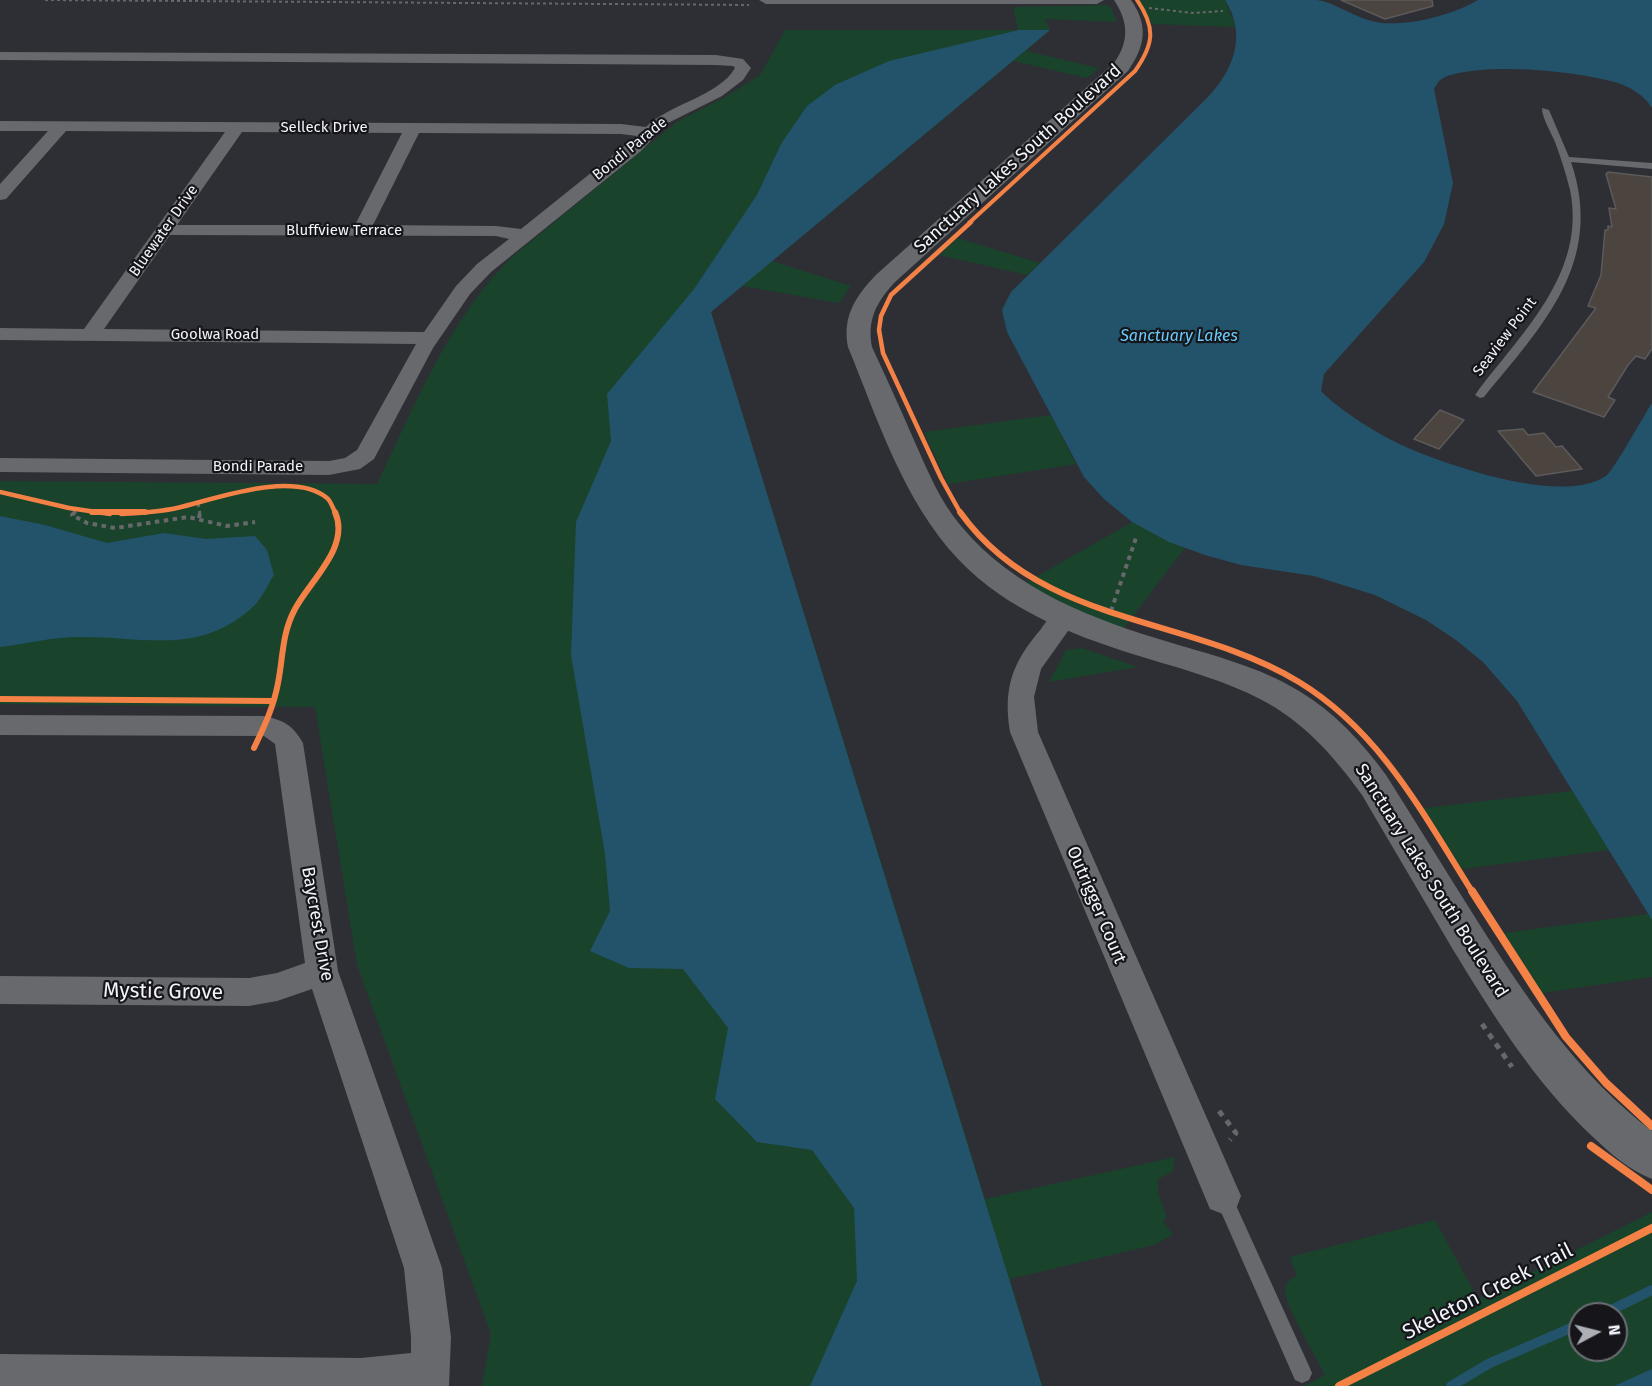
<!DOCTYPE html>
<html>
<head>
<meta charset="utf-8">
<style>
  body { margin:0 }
  #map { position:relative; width:1652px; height:1386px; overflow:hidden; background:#2e2f35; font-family:"Fira Sans",sans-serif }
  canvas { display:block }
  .north { position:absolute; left:1568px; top:1302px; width:60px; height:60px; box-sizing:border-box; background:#15151a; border:2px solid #6d6e74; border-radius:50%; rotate:83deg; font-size:16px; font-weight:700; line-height:24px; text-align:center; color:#f2f4fb }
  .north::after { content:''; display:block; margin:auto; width:21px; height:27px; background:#adafb6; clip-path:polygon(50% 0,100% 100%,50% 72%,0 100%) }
</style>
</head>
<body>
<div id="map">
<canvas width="1652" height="1386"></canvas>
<div class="north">N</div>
</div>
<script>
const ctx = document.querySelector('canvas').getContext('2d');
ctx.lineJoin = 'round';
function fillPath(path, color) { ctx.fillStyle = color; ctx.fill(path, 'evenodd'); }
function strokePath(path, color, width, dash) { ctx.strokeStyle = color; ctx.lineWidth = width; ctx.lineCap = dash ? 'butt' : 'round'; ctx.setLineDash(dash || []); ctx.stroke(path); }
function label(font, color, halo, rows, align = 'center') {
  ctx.font = font + ' "Fira Sans",sans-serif'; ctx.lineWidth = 4.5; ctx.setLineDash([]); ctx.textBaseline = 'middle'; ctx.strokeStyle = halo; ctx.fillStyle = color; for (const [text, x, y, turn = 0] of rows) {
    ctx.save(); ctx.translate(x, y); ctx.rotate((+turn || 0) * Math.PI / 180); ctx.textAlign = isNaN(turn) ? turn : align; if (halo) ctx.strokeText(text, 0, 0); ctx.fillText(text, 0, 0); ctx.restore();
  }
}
const green = new Path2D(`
  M1139 0H1225L1236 27 1152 24Z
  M1104 5 1111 7 1117 22 1045 19 1050 30 1026 51 1099 68 1087 78 1013 61 772 261 851 286 839 303 742 286 711 312 985 1199 1175 1157 1172 1172 1158 1179V1193L1167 1217 1163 1221 1173 1235 1154 1245 1010 1279 1042 1386H482L491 1334 357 965 315 707 0 704V481L377 484C415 405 449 318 513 256L677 122 725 97 760 75 785 30H1018L1013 7Z
  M957 238 1040 263 1027 275 939 255Z
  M1051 415 1076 464 948 484 924 432Z
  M1132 522 1185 548 1124 628 1059 605 1022 585Z
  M1082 648 1138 667 1049 682 1066 650Z
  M1573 791 1609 850 1462 869 1424 808Z
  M1648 914 1652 920V977L1542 993 1504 933Z
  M1652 1212V1386H1304L1325 1375C1317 1358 1284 1305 1285 1289 1286 1282 1291 1279 1297 1276L1290 1257 1435 1220 1478 1299ZM1580 1314H1616V1350H1580Z`);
const water = new Path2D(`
  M1225 0C1255 0 1287 0 1317 0 1333 2 1351 15 1368 20 1397 30 1452 16 1478 0H1652V108C1644 95 1629 86 1615 82 1574 71 1492 63 1451 75 1442 77 1438 81 1434 89L1453 183 1444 224 1424 262 1324 374 1321 391C1341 412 1381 436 1408 448 1453 467 1563 505 1606 476 1614 470 1644 415 1652 403V920L1517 701 1483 662 1456 640 1426 620 1375 595 1314 576 1241 565 1205 555 1169 542 1132 522 1104 499 1084 477 1007 332 1002 310 1011 292 1209 96C1234 69 1247 34 1225 0Z
  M1019 30H1050L711 312 1042 1386H810L857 1281 854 1208 812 1150 757 1142 715 1099 728 1028 683 969 629 968 590 951 610 911 605 854 571 655 576 522 611 441 607 394 694 289 757 195 781 144 807 106 835 85 889 61Z
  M0 516 45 525 107 543 164 533 206 539 255 536 267 550 274 575C268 584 262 598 254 606 199 657 144 636 78 637 53 637 25 644 0 647Z
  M1652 1369V1386H1614Z`);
const stream = new Path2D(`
  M1603 1314 1652 1290
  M1451 1386 1490 1363 1580 1324`);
const building = new Path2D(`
  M1341 0H1432L1433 6 1385 19Z
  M1608 172 1652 177V349L1645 359 1636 356 1628 365 1608 397 1615 400 1604 417 1533 392 1596 308 1588 306 1601 275 1605 230H1608V226L1612 227 1609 208 1616 209 1606 174Z
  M1440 410 1464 420 1439 449 1414 439Z
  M1523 429 1528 435 1544 433 1556 447 1562 446 1582 469 1536 476 1498 431Z`);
const pathFar3 = new Path2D(`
  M45 0 749 5
  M1149 8 1193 13 1223 11`);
const pathFar2 = new Path2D(`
  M198 503 200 514
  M73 514 77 510`);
const pathFar1 = new Path2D(`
  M75 512 72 515 87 523 115 528 188 517 227 526 255 522
  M199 518 200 512
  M1111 611 1137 535`);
const path = new Path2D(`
  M1482 1024 1512 1067
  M1219 1111 1236 1133 1230 1140`);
const service = new Path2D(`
  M1542 108 1549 110 1569 157 1652 163V169L1571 162C1605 262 1543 325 1484 397L1480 398 1475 395C1520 334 1587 274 1570 190 1566 174 1561 158 1555 142 1551 132 1542 118 1542 108Z
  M1223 1187 1229 1190 1309 1366 1312 1373 1309 1380 1302 1383 1295 1380 1214 1196 1217 1190Z`);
const minor = new Path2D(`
  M759 0H1104L1097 4H766Z
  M0 52 716 55 743 59 751 68 743 80 722 96 668 123 641 151 491 272 470 294 433 348 374 459 360 469 329 475 0 472V458L329 461 345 458 357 450 416 344 0 340V328L84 329 225 132 66 131 6 199 0 200V184L48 131H0V121L621 124 646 127C669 104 719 96 735 68L733 66 716 65 0 60ZM242 132 402 133 355 225H177ZM419 133 621 134 637 136 521 229 496 226 373 225ZM170 235 496 236 509 239 477 264 456 286 424 332 104 329Z
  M1065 608 1074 611 1078 617 1041 669 1034 697 1038 732 1241 1196 1236 1209 1223 1214 1210 1209 1010 732C1003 688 1012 663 1041 629 1048 619 1053 611 1065 608Z
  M0 715 264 716C283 720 293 725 303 743L338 971 442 1268 451 1337 449 1386H0V1354L361 1358 411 1353V1337L404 1268 312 989 277 1001 249 1006 0 1004V976L249 978 277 973 305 963 275 744 264 736 0 735Z`);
const tertiary = new Path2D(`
  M1114 0H1131C1149 26 1145 46 1128 71L894 283C876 303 867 320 872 347 886 377 900 408 913 438 927 469 939 500 961 526 1014 590 1094 620 1172 643 1215 656 1260 667 1299 691 1334 712 1362 742 1386 775 1417 824 1447 873 1478 922 1527 999 1578 1075 1652 1131V1179C1629 1170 1611 1154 1593 1137 1535 1083 1493 1015 1452 948 1422 897 1392 846 1362 795 1334 756 1303 721 1260 699 1225 681 1186 670 1149 659 1080 638 1009 613 958 559 903 500 878 420 848 347 842 316 856 295 878 273L1114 63C1130 41 1128 21 1114 0Z`);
const cyclewayFar3 = new Path2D(`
  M969 223 1135 71C1154 44 1156 28 1137 0`);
const cyclewayFar2 = new Path2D(`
  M0 492 69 508 110 514
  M121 514C140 513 159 512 177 508 216 499 292 470 327 498 331 501 333 509 336 514
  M961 514 941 478 883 353 879 330 881 316 891 295 971 222`);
const cyclewayFar1 = new Path2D(`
  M92 512H145
  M960 512C1042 627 1189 615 1299 682 1381 732 1423 814 1473 893
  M0 699 273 701
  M254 748C264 727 274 706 278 683 283 658 282 634 294 611 308 582 351 548 335 512`);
const cycleway = new Path2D(`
  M1472 891 1566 1037 1606 1083 1652 1126
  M1591 1146 1652 1190
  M1339 1386 1652 1228`);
const farStreetnames = [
  ["Selleck Drive",324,128],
  ["Bondi Parade",630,149,-39],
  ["Bluewater Drive",164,231,-55],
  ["Bluffview Terrace",344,231],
  ["Goolwa Road",215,335],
  ["Seaview Point",1505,337,-53],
  ["Bondi Parade",258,467]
];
const farWaternames = [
  ["Sanctuary Lakes",1179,337]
];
const streetNames = [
  ["Sanctuary Lakes South Boulevard",1018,159,-42],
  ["Sanctuary Lakes South Boulevard",1431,881,58],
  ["Outrigger Court",1096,905,67],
  ["Baycrest Drive",317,924,80]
];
const nearStreetnames = [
  ["Mystic Grove",163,992,1],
  ["Skeleton Creek Trail",1488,1292,-27]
];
fillPath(green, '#19432b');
fillPath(water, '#23536a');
strokePath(stream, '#23536a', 10);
fillPath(building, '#4c443f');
strokePath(building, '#5c5a5b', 1.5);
strokePath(pathFar3, '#67686c', 2, [3, 3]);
strokePath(pathFar2, '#67686c', 3, [4, 4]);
strokePath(pathFar1, '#67686c', 4, [4.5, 4.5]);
strokePath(path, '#67686c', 5, [6, 6]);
fillPath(service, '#68696d');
fillPath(minor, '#68696d');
fillPath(tertiary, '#68696d');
strokePath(cyclewayFar3, '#f48246', 4);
strokePath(cyclewayFar2, '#f48246', 4.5);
strokePath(cyclewayFar1, '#f48246', 6);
strokePath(cycleway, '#f48246', 8);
label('15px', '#f2f4fb', '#15151a', farStreetnames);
label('italic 16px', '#69cdfc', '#15151a', farWaternames);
label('18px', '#f2f4fb', '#15151a', streetNames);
label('21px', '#f2f4fb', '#15151a', nearStreetnames);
</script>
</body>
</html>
